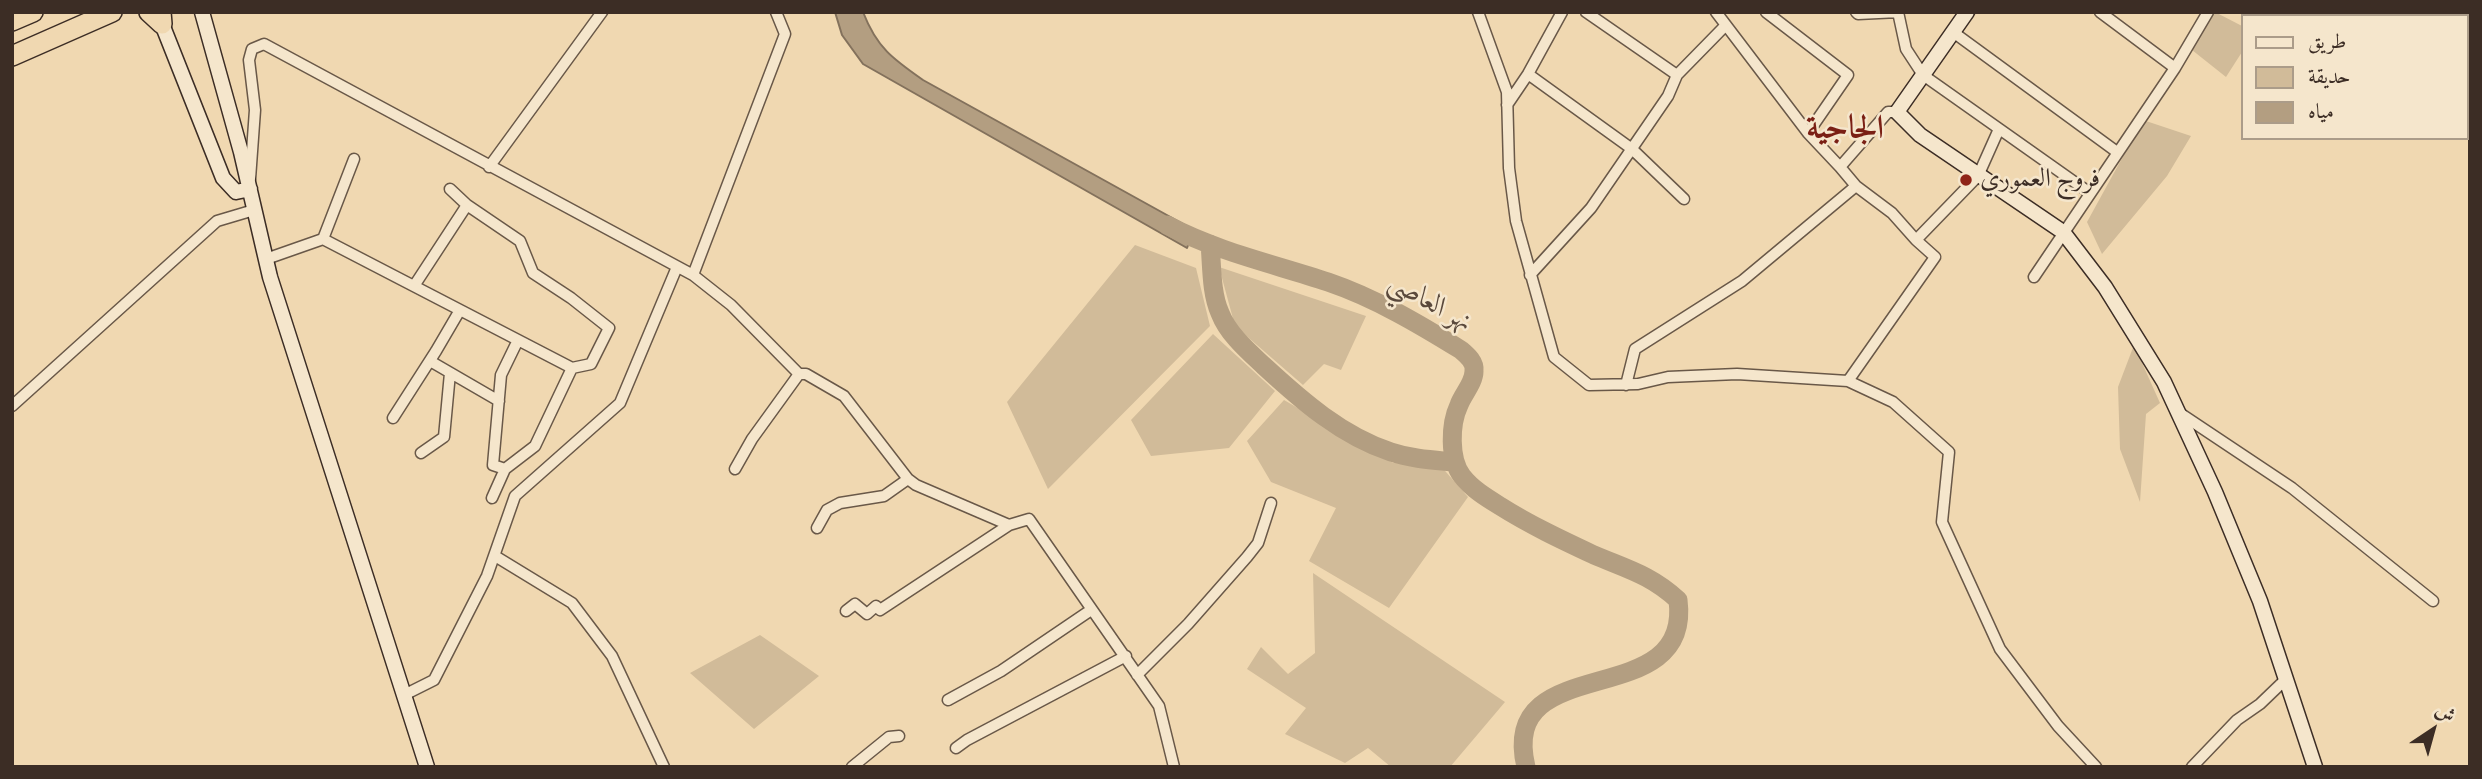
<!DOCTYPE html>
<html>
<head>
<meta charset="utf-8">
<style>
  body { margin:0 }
  #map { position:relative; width:2482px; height:779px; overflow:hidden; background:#f0d8b1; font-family:Alegreya,Amiri,serif }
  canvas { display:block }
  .frame { position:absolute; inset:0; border:14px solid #3c2d25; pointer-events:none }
  .legend { position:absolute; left:2241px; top:14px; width:228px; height:126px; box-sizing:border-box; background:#f5e6cc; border:2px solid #ab9c89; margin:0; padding:9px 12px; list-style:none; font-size:21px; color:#3c2d25 }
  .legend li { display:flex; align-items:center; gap:14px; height:35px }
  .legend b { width:35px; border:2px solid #ab9c89 }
  .north { position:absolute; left:2398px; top:695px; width:70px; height:70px; -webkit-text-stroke:5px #f5e6cc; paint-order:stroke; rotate:36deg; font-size:19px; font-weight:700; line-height:28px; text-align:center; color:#3c2d25 }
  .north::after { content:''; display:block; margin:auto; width:24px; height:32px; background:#3c2d25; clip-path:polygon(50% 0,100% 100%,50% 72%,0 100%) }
</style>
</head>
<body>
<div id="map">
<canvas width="2482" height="779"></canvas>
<div class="frame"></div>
<ul class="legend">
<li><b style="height:9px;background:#f5e6cc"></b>طريق</li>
<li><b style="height:19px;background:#d1bb99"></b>حديقة</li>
<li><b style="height:19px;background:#b39e81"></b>مياه</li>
</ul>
<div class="north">ش</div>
</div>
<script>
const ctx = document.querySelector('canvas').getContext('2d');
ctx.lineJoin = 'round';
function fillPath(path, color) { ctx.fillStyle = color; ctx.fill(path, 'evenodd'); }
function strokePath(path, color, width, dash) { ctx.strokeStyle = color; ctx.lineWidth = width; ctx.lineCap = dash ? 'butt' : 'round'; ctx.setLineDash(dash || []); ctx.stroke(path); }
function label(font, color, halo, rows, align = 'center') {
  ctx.font = font + ' Alegreya,Amiri,serif'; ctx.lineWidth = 5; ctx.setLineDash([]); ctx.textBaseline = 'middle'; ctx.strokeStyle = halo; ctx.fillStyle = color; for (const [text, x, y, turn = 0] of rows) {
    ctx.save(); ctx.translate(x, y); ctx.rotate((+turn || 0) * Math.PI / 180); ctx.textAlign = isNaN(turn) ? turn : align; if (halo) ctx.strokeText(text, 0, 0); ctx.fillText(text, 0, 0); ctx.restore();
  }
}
const green = new Path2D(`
  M2215 12 2242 26V52L2226 77 2192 50Z
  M2143 120 2191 136 2167 176 2102 254 2087 222Z
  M1135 245 1196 268 1210 326 1048 489 1007 402Z
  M1219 267 1366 316 1341 370 1324 364 1303 385 1235 326Z
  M1213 334 1275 391 1229 448 1151 456 1131 420Z
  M2134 345 2160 403 2146 414 2140 502 2120 449 2118 387Z
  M1284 400 1393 463 1439 464 1468 497 1389 608 1309 561 1336 508 1271 482 1247 441Z
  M1313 573 1505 702 1450 767H1391L1368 748 1345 763 1285 734 1306 708 1247 669 1261 647 1288 674 1315 653Z
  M760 635 819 676 754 729 690 673Z`);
const water = new Path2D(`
  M835 12H863C877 48 893 59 923 80L1194 230 1187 248 863 64 842 35Z`);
const river = new Path2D(`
  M1167 225C1218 252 1274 264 1328 282 1375 298 1419 324 1461 350 1468 356 1475 362 1474 371 1474 383 1463 394 1459 405 1450 424 1449 459 1462 476 1472 489 1487 498 1500 506 1530 525 1562 540 1594 555 1627 569 1651 575 1678 600 1693 715 1497 647 1526 767
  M1210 244C1212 266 1211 293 1220 313 1228 334 1248 351 1264 366 1302 401 1342 436 1391 452 1412 459 1433 460 1454 462`);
const street = new Path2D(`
  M1478 12 1507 92 1509 168 1516 221 1554 357 1589 385 1638 384 1668 377 1737 374 1848 381 1935 257 1916 240 1978 176 1999 129
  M1586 12 1677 75 1725 26
  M1716 12 1808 133 1840 167 1888 112H1897
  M1766 12 1848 75 1808 133
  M1856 12 1858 14 1899 12
  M1898 12 1906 49 1923 75 2090 193
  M2100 12 2175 68
  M1953 32 2117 152
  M1528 74 1632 149 1684 199
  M1507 105 1528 74 1562 12
  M489 167 602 12
  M1840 167 1856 186 1892 213 1916 240
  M250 179 255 110 249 60 252 49 264 44 693 275 731 305 799 374H806L844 396 908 479 916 485 1009 525 1029 519 1159 706 1174 767
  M467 205 520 241 533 273 571 298 609 328 591 364 572 368
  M323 239 572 368 535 446 505 469 492 498
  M266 259 323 239 354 159
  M693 275 785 34 776 12
  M1530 275 1591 208 1668 96 1677 75
  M2034 277 2175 68 2208 12
  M414 286 467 205 450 189
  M430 361 499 401
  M1848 381 1893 402 1949 452 1942 522 2000 649 2058 726 2096 767
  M1626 385 1635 349 1742 281 1856 186
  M12 406 217 221 254 210
  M2178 412 2292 488 2433 601
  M393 418 436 351 460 310
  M421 453 444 437 450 373
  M505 469 493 465 501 375 518 340
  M735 469 752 439 799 374
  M817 528 827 510 840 503 884 496 908 479
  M495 556 572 603 612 656 664 767
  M846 611 855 604 867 614 876 606 880 610 1009 525
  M1137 675 1188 624 1247 557 1258 543 1271 503
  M404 695 434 680 487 576 515 496 620 403 677 267
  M948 700 1001 671 1091 610
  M956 748 967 740 1126 656
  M852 767 889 737 899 736
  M2192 767 2237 720 2260 704 2286 679`);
const secondary = new Path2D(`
  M202 12 241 152 270 277 427 767
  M1967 12 1897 112 1920 135 2063 232 2105 287 2164 382 2215 492 2260 601 2315 767
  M162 24 223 178 236 192 250 189`);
const highway = new Path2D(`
  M149 12 162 24 161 12
  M12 21 33 12
  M12 56 112 12`);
const markers = [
  [1966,180,7,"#8f2418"]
];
const poiNames = [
  ["فروج العموري",1980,180]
];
const waterNames = [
  ["نهر العاصي",1430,303,29]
];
const districtNames = [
  ["الجاجية",1845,130]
];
fillPath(green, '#d1bb99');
fillPath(water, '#b39e81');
strokePath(water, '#83715c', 2);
strokePath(river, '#b39e81', 19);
strokePath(street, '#695848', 13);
strokePath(secondary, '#3c2d25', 17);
strokePath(highway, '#3c2d25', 22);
strokePath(street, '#f5e6cc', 10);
strokePath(secondary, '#f5e6cc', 14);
strokePath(highway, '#f0d8b1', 19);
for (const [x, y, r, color] of markers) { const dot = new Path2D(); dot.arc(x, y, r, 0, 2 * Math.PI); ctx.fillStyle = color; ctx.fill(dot); strokePath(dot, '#f5e6cc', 2.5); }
label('26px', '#3c2d25', '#f5e6cc', poiNames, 'left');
label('italic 28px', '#5a493c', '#f5e6cc', waterNames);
label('bold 33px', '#7a1f14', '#f5e6cc', districtNames);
</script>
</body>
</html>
